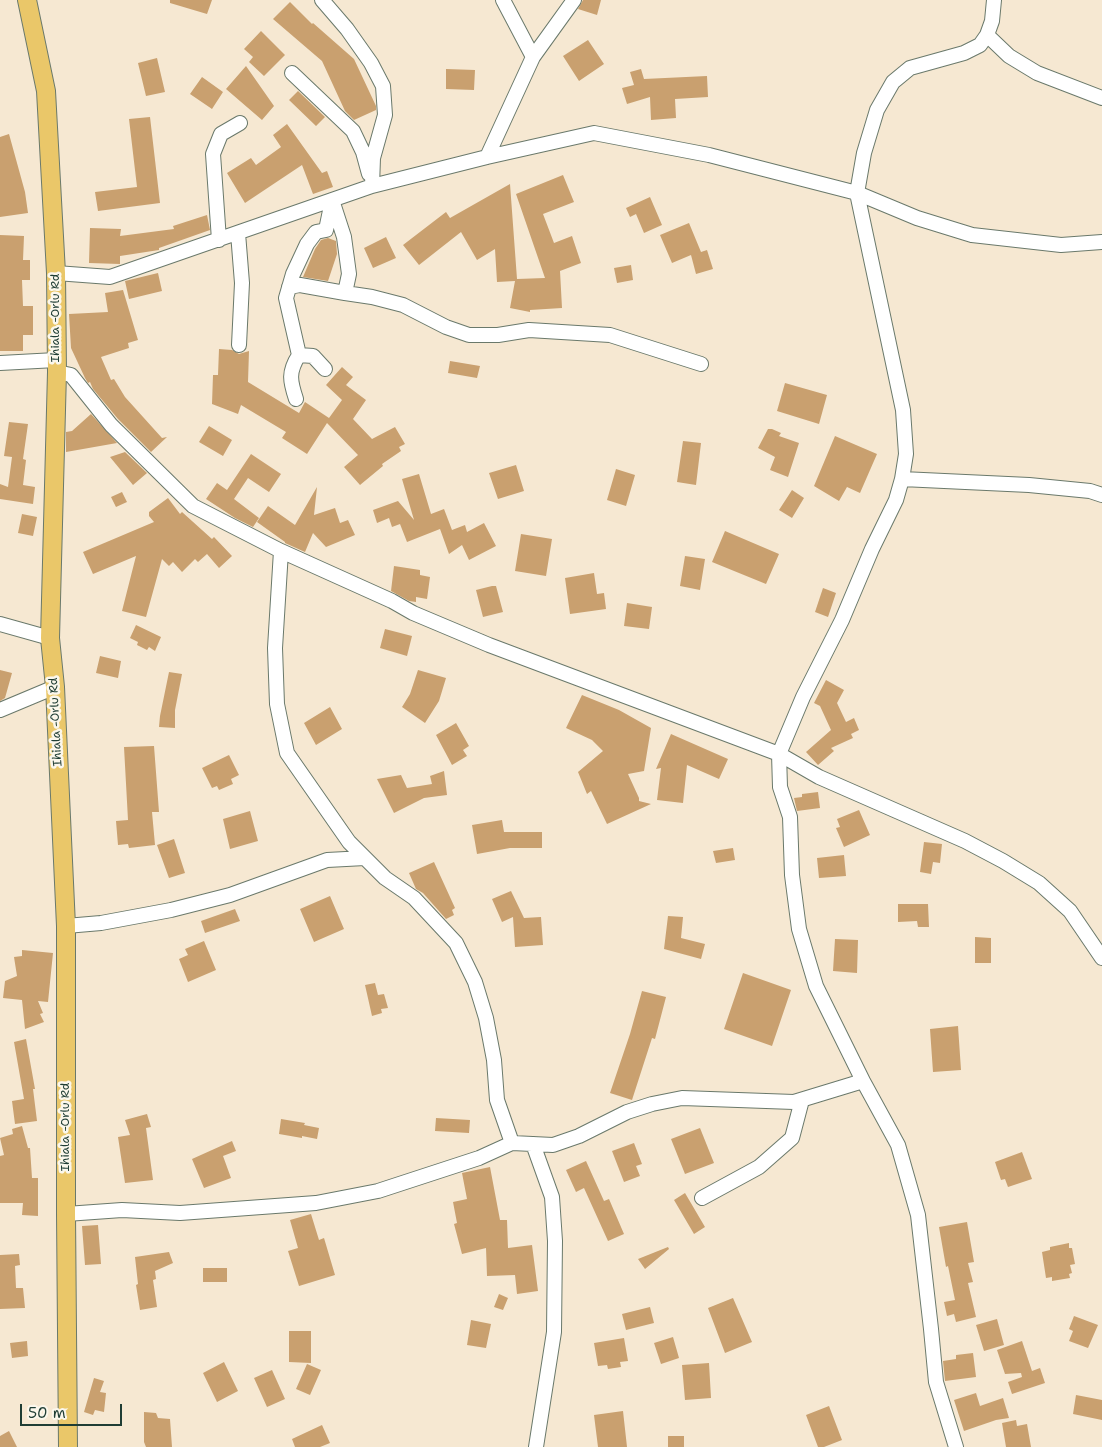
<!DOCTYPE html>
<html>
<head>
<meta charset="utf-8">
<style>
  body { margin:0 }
  #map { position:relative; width:1102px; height:1447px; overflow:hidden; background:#f6e8d2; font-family:"Shantell Sans",sans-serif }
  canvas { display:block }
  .scale { position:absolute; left:20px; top:1404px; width:102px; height:22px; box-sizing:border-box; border:2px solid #1f3d34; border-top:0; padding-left:6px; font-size:15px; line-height:18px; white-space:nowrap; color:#1f3d34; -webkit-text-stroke:4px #fbf7ec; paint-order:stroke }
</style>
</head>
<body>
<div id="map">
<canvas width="1102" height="1447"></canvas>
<div class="scale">50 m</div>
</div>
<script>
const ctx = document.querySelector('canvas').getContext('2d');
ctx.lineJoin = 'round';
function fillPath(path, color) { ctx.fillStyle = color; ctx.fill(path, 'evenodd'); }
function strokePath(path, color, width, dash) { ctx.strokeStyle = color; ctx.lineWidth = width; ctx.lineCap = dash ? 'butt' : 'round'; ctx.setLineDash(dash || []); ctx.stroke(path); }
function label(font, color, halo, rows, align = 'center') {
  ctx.font = font + ' "Shantell Sans",sans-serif'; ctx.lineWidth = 5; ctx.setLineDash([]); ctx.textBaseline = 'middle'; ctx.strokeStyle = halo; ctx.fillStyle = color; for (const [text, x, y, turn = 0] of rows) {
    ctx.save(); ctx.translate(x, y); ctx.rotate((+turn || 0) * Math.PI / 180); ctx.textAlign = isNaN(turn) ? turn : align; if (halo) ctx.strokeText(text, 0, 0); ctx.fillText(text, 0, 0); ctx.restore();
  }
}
const building = new Path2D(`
  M170 0H212L207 14 170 3Z
  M583 0H601L597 15 578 9Z
  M290 2 312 24 313 23 354 59 376 106V110L354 120 345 111 322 61 273 19Z
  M261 31 285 55 264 76 249 62 253 57 244 49Z
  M588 40 604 64 579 81 563 56Z
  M157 58 165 92 146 96 138 63Z
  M246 66 274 106 262 120 226 89Z
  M446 69 475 70 474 90 446 89Z
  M641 69 644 79 707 76 708 97 675 99 676 118 651 120 650 97 627 104 622 88 634 85 630 72Z
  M202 77 223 92 212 109 190 94Z
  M298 91 325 117 316 126 289 100Z
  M150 117 160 203 98 211 95 192 137 187 129 119Z
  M287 124 322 173 327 171 333 187 313 194 302 165 245 203 227 173 251 158 256 165 281 147 273 135Z
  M9 134 25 192 28 213 0 217V137Z
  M563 175 574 202 543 214 554 243 572 236 581 263 560 271 562 308 530 310V312L510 308 515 281 497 282 495 249 477 260 461 232 419 265 403 245 446 212 450 218 510 184 517 279 545 278 516 194Z
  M650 197 662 225 644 233 636 214 630 217 626 208Z
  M207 215 210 230 159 248V250L120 256V264L89 263 90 228 121 229 120 236 174 229 173 226Z
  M689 223 701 252 707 250 713 269 696 274 691 255 672 263 660 235Z
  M0 235 24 236 23 260H30V280H22L23 306H33V335H23V351H0Z
  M386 237 396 258 373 268 364 248Z
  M328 238 336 241 337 254 328 281 303 277 315 249 321 240Z
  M631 265 633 280 617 283 614 268Z
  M158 273 162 291 129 299 125 281Z
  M123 290 138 340 128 343 129 348 101 357 111 380 114 379 125 397 162 438 167 437 151 452 118 419 93 389 90 382 88 383 85 378 71 348 69 314 108 312 105 293Z
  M219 349 232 350 239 354 249 351 248 382 299 413 305 402 329 418 342 400 326 385 342 367 353 377 346 385 366 400 353 419 372 439 395 427 405 444 399 447 401 451 382 464 383 466 360 485 344 467 358 455 327 423 307 454 282 438 286 432 241 405 238 414 212 404 213 375H218Z
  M450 361 480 366 477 378 448 373Z
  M785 383 827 395 819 424 777 411Z
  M91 414 117 443 66 452V432L72 431Z
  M9 422 28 424 23 459 26 460 23 485 35 487 33 504 0 499V484L8 487 12 457 4 456Z
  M209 426 232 440 223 456 199 442Z
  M768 429H772L781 433 779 436 799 443 788 477 770 470 775 457 758 448Z
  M835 436 877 454 860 493 847 487 839 501 814 486Z
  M683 441 701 443 696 485 677 482Z
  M125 452 147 473 133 485 110 457Z
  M251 454 281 474 269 492 248 478 234 499 259 518 253 527 235 518 206 499 217 483 227 490Z
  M516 465 524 491 498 499 489 473Z
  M616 469 635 475 626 506 607 500Z
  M419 474 431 514 444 509 452 530 465 525 467 532 484 523 496 546 469 560 462 545 449 554 440 529 407 542 400 524 392 527 389 518 377 523 373 510 398 501 414 520 402 479Z
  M317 487 314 515 335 508 340 523 348 520 355 535 326 547 313 533 305 552 285 543V542L257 522 268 506 295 525Z
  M792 490 804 498 792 518 779 510Z
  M122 492 127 502 116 507 111 497Z
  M168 498 180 514 182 512 212 539 214 537 232 556 219 568 207 554 198 562 195 559 182 572 173 562 169 566 162 559 146 617 122 611 136 556 93 574 83 552 154 522 149 516V512Z
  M22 514 37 517 33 536 18 533Z
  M725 531 779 554 766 584 712 562Z
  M521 534 552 539 546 576 515 571Z
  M685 556 705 559 700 590 680 586Z
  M394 566 420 570V575L430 577 427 599 416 597V602L409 601 391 591Z
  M594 573 597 594 604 593 606 609 570 614 565 578Z
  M492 586H496L503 612 483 617 476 590Z
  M823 588 836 593 828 617 815 612Z
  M627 603 652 607 649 629 624 626Z
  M136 625 161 637 155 651 149 647 147 650 137 645 138 642 130 638Z
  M385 629 412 636 407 656 380 648Z
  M100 656 121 661 118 678 96 673Z
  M0 670 12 673 5 698 0 701Z
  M418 670 446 678 439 701 425 723 402 707 410 694Z
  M169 672 182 674 175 710V728L159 727 160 716Z
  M826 680 844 690 837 703 846 722 854 718 859 730 851 734 853 738 831 748 834 751 818 765 806 752 831 730 820 706 814 703Z
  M582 695 619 710 651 728 644 771 628 774 639 798V801L651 804 607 824 591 791 587 794 578 772 603 751 592 740 566 728Z
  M330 707 342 729 316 745 304 723Z
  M456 723 469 746 463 750 467 756 452 765 436 735Z
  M671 734 728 759 719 779 687 765 683 803 657 800 661 768 656 769Z
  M154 746 159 812H152L155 845 129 848 128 844 118 845 116 821 128 820 124 747Z
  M229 755 239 775 231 779 233 784 219 790 217 786 212 788 202 768Z
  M444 771 447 795 424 798 394 813 377 779 401 775 407 788 432 784 430 776Z
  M818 792 820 808 797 811 794 798 802 797V794Z
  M859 810 870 835 844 847 836 828 840 827 837 819Z
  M250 811 258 841 230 849 223 819Z
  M502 820 504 832H542V848H510L477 854 472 825Z
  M174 839 185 873 169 878 157 845Z
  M924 842 942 844 940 863 933 862 931 874 920 872Z
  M733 848 735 860 716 863 713 851Z
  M844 855 846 876 819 878 817 858Z
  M434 862 455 908 452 910 454 915 446 919 423 893 416 889 409 873Z
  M511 891 524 918 541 917 543 945 515 947 513 917 502 922 492 899Z
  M330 896 344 929 314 942 300 909Z
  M898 904H928L929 927H918L917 921 898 922Z
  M235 909 240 921 205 933 201 921Z
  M668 916 683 917 681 938 705 944 701 959 664 949Z
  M975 937 991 938V963H975Z
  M835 939 858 940 857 973 833 971Z
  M204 941 216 970 188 982 179 959 188 955 185 949Z
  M22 950 53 953 48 1002 38 1001 43 1013 40 1014 44 1022 25 1029 22 1000 3 998 5 981 17 976 14 957 22 956Z
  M743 973 791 990 772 1046 724 1029Z
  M375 983 378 995 384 994 388 1008 381 1009 382 1013 372 1016 365 985Z
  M642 991 666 997 655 1039 652 1038 632 1100 610 1093 630 1034Z
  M958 1026 961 1070 933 1072 930 1029Z
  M26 1039 35 1089H33L37 1121 15 1124 12 1101 24 1099 14 1042Z
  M147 1114 151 1127 146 1128 153 1180 125 1183 118 1137 130 1135 125 1120Z
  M436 1118 470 1120 469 1133 435 1131Z
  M281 1119 305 1123 304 1125 319 1128 317 1139 302 1136V1138L279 1134Z
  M22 1126 28 1148H30L32 1178H38V1216L22 1215 23 1203H0V1156L4 1155 0 1138 13 1134 12 1129Z
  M700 1128 714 1163 685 1174 671 1139Z
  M232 1141 236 1151 223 1156 231 1178 204 1188 192 1159Z
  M634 1143 642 1164 636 1166 640 1176 624 1182 612 1151Z
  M1022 1152 1032 1179 1008 1187 1005 1179 1001 1180 995 1162Z
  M586 1161 604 1201 609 1199 624 1234 608 1241 584 1188 576 1192 566 1170Z
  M490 1167 500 1220H507L508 1248 532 1245 538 1291 517 1294 515 1275 487 1276 486 1248 462 1254 454 1224 457 1223 453 1202 467 1199 462 1173Z
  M685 1193 705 1227 694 1234 674 1200Z
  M311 1214 319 1240 324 1238 335 1275 299 1286 288 1251 298 1248 290 1220Z
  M967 1222 974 1262 968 1263 973 1282 968 1283 976 1317 956 1322 954 1314 947 1316 944 1302 955 1300 948 1266 946 1267 939 1227Z
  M98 1225 101 1264 85 1265 82 1226Z
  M1069 1243V1248H1072L1075 1264 1070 1265 1072 1273 1069 1274 1070 1278 1052 1281V1277L1046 1278 1042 1252 1050 1250V1247Z
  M668 1247 669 1249 645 1269 638 1259Z
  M169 1252 173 1263 155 1271 156 1279 153 1280 157 1307 140 1310 136 1285 138 1284 135 1257Z
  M19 1254 20 1265 15 1266 16 1288H23L25 1308 0 1309V1255Z
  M203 1268H227V1282H203Z
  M499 1294 508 1298 503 1310 494 1307Z
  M733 1298 752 1342 725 1353 708 1308Z
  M650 1307 654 1323 626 1330 622 1314Z
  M1074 1316 1098 1325 1088 1348 1069 1341 1073 1331 1069 1329Z
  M997 1319 1004 1345 984 1351 976 1325Z
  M471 1320 491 1324 486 1348 467 1345Z
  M289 1331H311V1363L289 1362Z
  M673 1337 679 1358 661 1364 654 1343Z
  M624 1338 628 1361 620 1362 621 1367 608 1369 607 1365 598 1366 594 1343Z
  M27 1341 28 1356 12 1358 10 1343Z
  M1022 1341 1032 1371 1040 1368 1045 1383 1012 1394 1008 1382 1022 1377 1021 1373 1005 1374 997 1350Z
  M973 1353 976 1377 945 1381 943 1361 956 1359V1355Z
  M224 1362 238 1391 217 1402 203 1373Z
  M709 1363 711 1398 685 1400 682 1365Z
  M307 1364 321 1370 310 1395 296 1389Z
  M272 1370 285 1399 267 1407 254 1378Z
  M94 1378 104 1381 100 1392 106 1393 104 1412 95 1410 93 1415 84 1412Z
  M976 1393 980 1406 1003 1398 1009 1418 996 1420 964 1431 954 1400Z
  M1076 1395 1102 1400V1420L1073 1414Z
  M829 1406 842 1440 824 1447H818L806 1415Z
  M623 1411 627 1447H598L594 1415Z
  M144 1412 156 1413 158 1418 170 1419 172 1447H146L144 1442Z
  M1016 1420 1017 1426 1027 1424 1031 1447H1006L1002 1423Z
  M322 1425 330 1443 320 1447H295L292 1439Z
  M9 1431 17 1447H0V1436Z
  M668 1436H684V1447H668Z`);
const minor = new Path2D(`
  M322 0 347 29 371 63 383 86 385 115 373 158 372 186
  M503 0 533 57
  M987 35 1009 56 1037 73 1102 98
  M292 73 353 131 363 152 369 174
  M487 157 533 57 574 0
  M332 200 344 237 349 274 345 293 372 297 403 305 446 327 469 335H498L529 330 610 335 701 364
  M238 233 242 283 239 345
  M219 240 213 154 221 134 240 123
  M56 273 110 277 372 186 487 157 594 133 709 155 857 193 917 218 972 235 1061 245 1102 242
  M289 287 300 285 345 293
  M299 355 313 356 325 369
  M0 363 56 360
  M57 372 71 375 111 425 193 506 281 551 392 601 413 613 489 645 779 754 819 777 965 841 1003 861 1039 883 1070 911 1102 958
  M296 399C290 381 288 372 299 355L286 298 293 274 307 244 316 232 326 230 332 201
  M902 479 1029 485 1090 491 1102 495
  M281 551 275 648 277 704 287 753 349 842 385 878 414 898 456 943 475 982 486 1018 494 1060 497 1100 512 1143
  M0 624 50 638
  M0 710 55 687
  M66 926 101 923 171 910 230 895 327 860 365 858
  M533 1144 552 1197 555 1241 554 1332 536 1447
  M702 1198 759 1167 792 1138 802 1100
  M66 1214 122 1210 180 1213 316 1203 378 1191 479 1158 512 1143 553 1145 579 1136 627 1112 652 1104 682 1098 794 1102 863 1081
  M956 1447 936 1382 931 1329 918 1215 898 1145 863 1081 816 986 799 929 792 875 790 817 780 787 779 754 803 697 842 620 872 549 896 500 902 479 906 454 903 410 857 193 864 153 877 110 893 82 910 68 964 53 980 45 987 35 992 21 994 0`);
const major = new Path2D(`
  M27 0 46 91 56 273 57 372 50 638 55 687 66 926V1214L68 1447`);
const streetNames = [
  ["Ihiala -Orlu Rd",56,318,-90],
  ["Ihiala -Orlu Rd",56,722,-93],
  ["Ihiala -Orlu Rd",66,1127,-90]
];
fillPath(building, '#c9a06f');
strokePath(minor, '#6a796b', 16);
strokePath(major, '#6a796b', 20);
strokePath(minor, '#fff', 14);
strokePath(major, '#eac769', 18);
label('12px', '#1f3d34', '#fbf7ec', streetNames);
</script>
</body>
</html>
